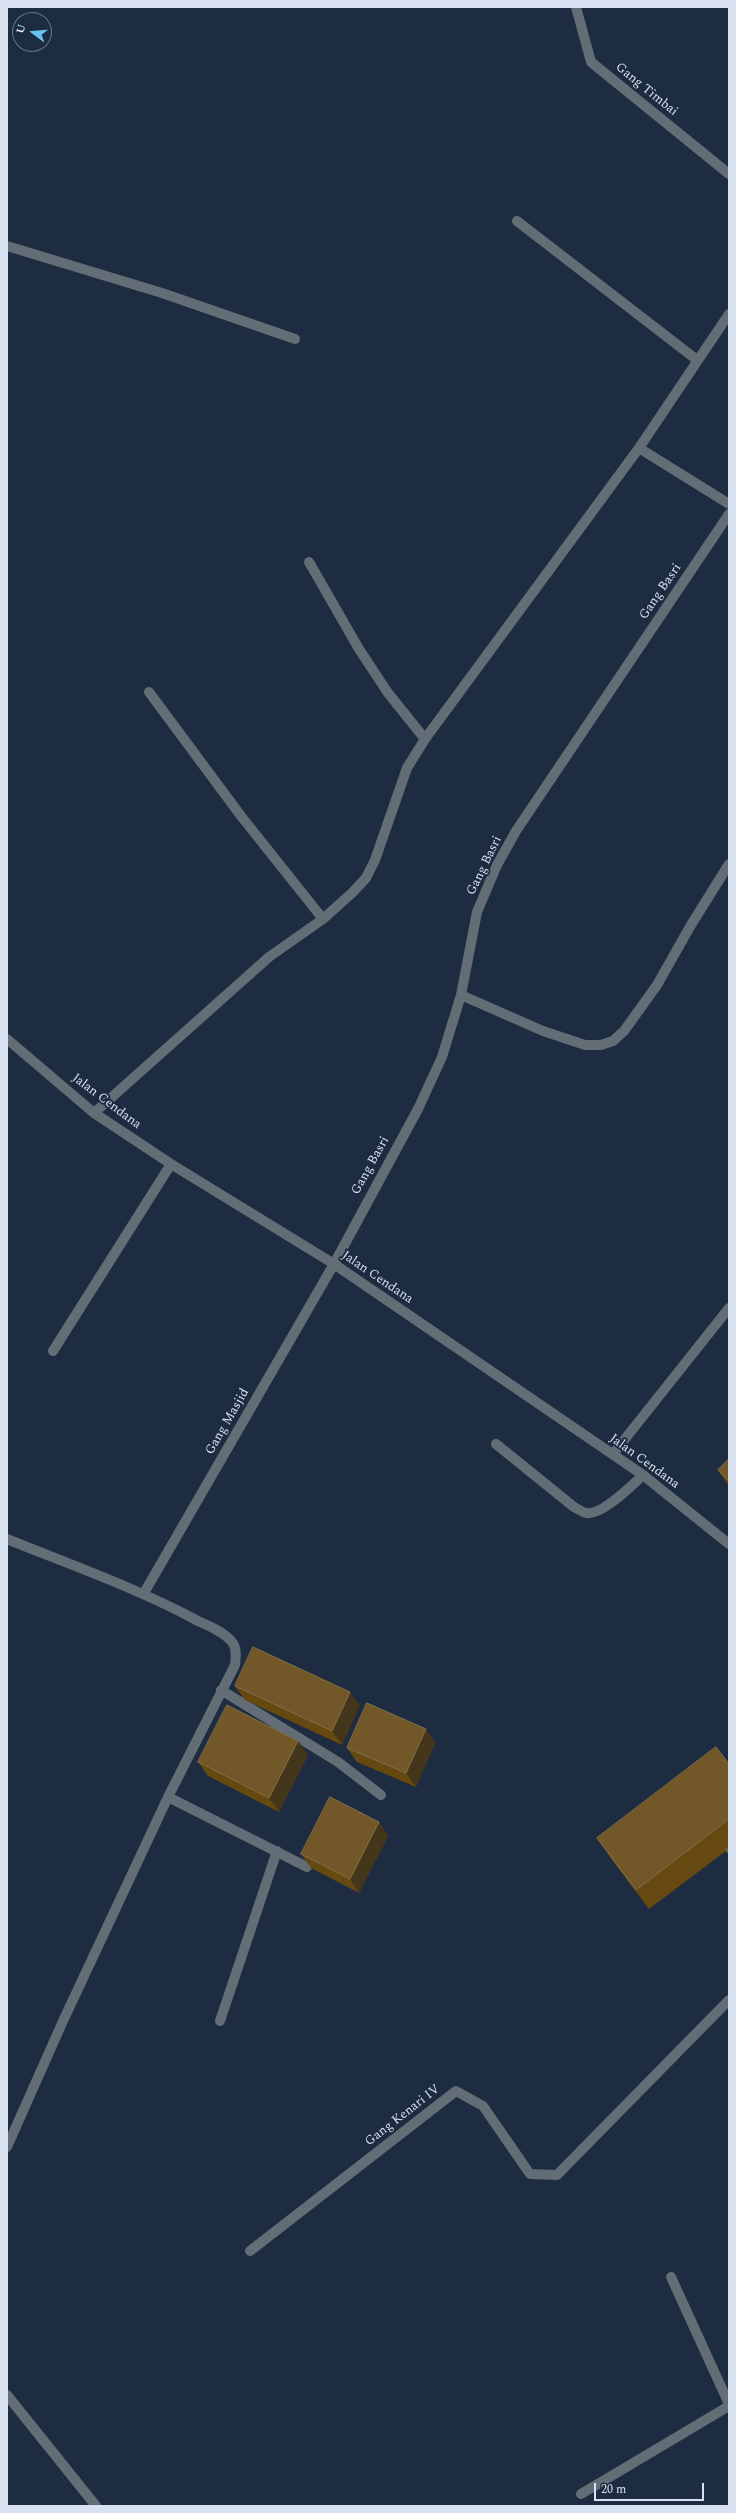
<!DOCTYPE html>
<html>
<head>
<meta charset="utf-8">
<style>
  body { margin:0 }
  #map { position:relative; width:736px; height:2513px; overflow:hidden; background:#1d2c41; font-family:Spectral,serif }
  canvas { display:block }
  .frame { position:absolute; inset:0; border:8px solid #d7e1ef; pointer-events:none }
  .north { position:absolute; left:12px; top:12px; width:40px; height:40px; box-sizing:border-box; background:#1d2c41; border:1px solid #677487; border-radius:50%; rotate:286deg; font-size:11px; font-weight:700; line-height:16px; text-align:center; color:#d7e1ef }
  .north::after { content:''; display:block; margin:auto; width:14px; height:18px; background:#66c4ef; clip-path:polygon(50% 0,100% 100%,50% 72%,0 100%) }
  .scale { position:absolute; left:594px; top:2483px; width:110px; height:18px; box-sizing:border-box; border:2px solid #d7e1ef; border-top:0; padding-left:5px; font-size:12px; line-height:14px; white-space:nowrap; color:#d7e1ef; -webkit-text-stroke:3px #1d2c41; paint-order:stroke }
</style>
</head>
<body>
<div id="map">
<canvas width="736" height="2513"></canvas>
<div class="frame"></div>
<div class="north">U</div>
<div class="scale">20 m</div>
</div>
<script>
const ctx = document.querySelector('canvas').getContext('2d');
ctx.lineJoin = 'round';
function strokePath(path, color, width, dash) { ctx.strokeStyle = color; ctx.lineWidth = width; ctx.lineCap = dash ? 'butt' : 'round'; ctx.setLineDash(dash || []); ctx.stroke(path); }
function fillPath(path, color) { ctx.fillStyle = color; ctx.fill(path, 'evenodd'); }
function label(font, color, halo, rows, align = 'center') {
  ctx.font = font + ' Spectral,serif'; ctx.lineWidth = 4; ctx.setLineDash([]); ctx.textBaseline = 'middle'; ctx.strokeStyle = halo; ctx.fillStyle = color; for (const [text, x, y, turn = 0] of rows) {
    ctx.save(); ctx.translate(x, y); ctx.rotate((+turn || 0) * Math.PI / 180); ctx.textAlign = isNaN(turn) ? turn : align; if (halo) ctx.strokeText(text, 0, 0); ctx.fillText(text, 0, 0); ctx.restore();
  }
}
const minor = new Path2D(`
  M576 7 591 62 729 174
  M517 221 697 360
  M7 246 162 293 295 339
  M639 448 729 504
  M309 562 359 649 388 693 425 739
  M149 692 241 816 323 919
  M461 995 543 1031 585 1045H601L613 1041 624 1031 657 985 691 925 729 864
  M7 1039 94 1113 171 1164 334 1264 643 1475 729 1544
  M94 1113 269 957 323 919 353 892 366 878 375 860 407 768 425 739 639 448 729 314
  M53 1351 171 1164
  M496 1444 574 1507C578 1509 582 1512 586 1513 602 1516 632 1485 643 1475
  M613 1454 729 1308
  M7 1539C71 1565 137 1588 198 1621 209 1626 224 1632 232 1642 237 1648 236 1657 235 1665L168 1797 63 2021 7 2147
  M144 1593 334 1264 418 1109 442 1057 461 995 477 912 497 865 516 831 729 514
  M221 1690 338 1762 381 1795
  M168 1797 307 1867
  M220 2021 277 1851
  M250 2251 456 2091 483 2106 530 2174 557 2175 729 2000
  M671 2277 729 2404
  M7 2395 96 2506
  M581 2494 729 2406`);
const wall = new Path2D(`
  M729 1459V1486L718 1470Z
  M235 1686 360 1705 342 1745 245 1700Z
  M426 1729 435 1743 416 1787 357 1762 347 1748Z
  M298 1741 308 1755 279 1812 208 1776 198 1762Z
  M729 1764V1854L726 1851 649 1909 610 1857 597 1838Z
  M379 1822 388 1836 359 1893 311 1868 301 1854Z`);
const shadedWall = new Path2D(`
  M350 1692 360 1705 342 1745 332 1731Z
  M426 1729 435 1743 416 1787 406 1773Z
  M298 1741 308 1755 279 1812 269 1798Z
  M379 1822 388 1836 359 1893 350 1879Z`);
const building = new Path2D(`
  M729 1459V1481L718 1470Z
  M253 1647 350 1692 332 1731 235 1686Z
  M367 1703 426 1729 406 1773 347 1748Z
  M227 1705 298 1741 269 1798 198 1762Z
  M716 1747 729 1764V1819L636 1890 597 1838Z
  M330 1797 379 1822 350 1879 301 1854Z
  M729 1848V1854L726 1850Z`);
const streetNames = [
  ["Gang Timbai",646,90,39],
  ["Gang Basri",661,592,-56],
  ["Gang Basri",485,866,-64],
  ["Jalan Cendana",106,1102,37],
  ["Gang Basri",371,1166,-61],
  ["Jalan Cendana",377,1278,34],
  ["Gang Masjid",228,1422,-60],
  ["Jalan Cendana",644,1462,36],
  ["Gang Kenari IV",403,2116,-38]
];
strokePath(minor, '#626d76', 10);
fillPath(wall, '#664811');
fillPath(shadedWall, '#43361a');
fillPath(building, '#725829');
strokePath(building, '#826e48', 1);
label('13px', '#d7e1ef', '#1d2c41', streetNames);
</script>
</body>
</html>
